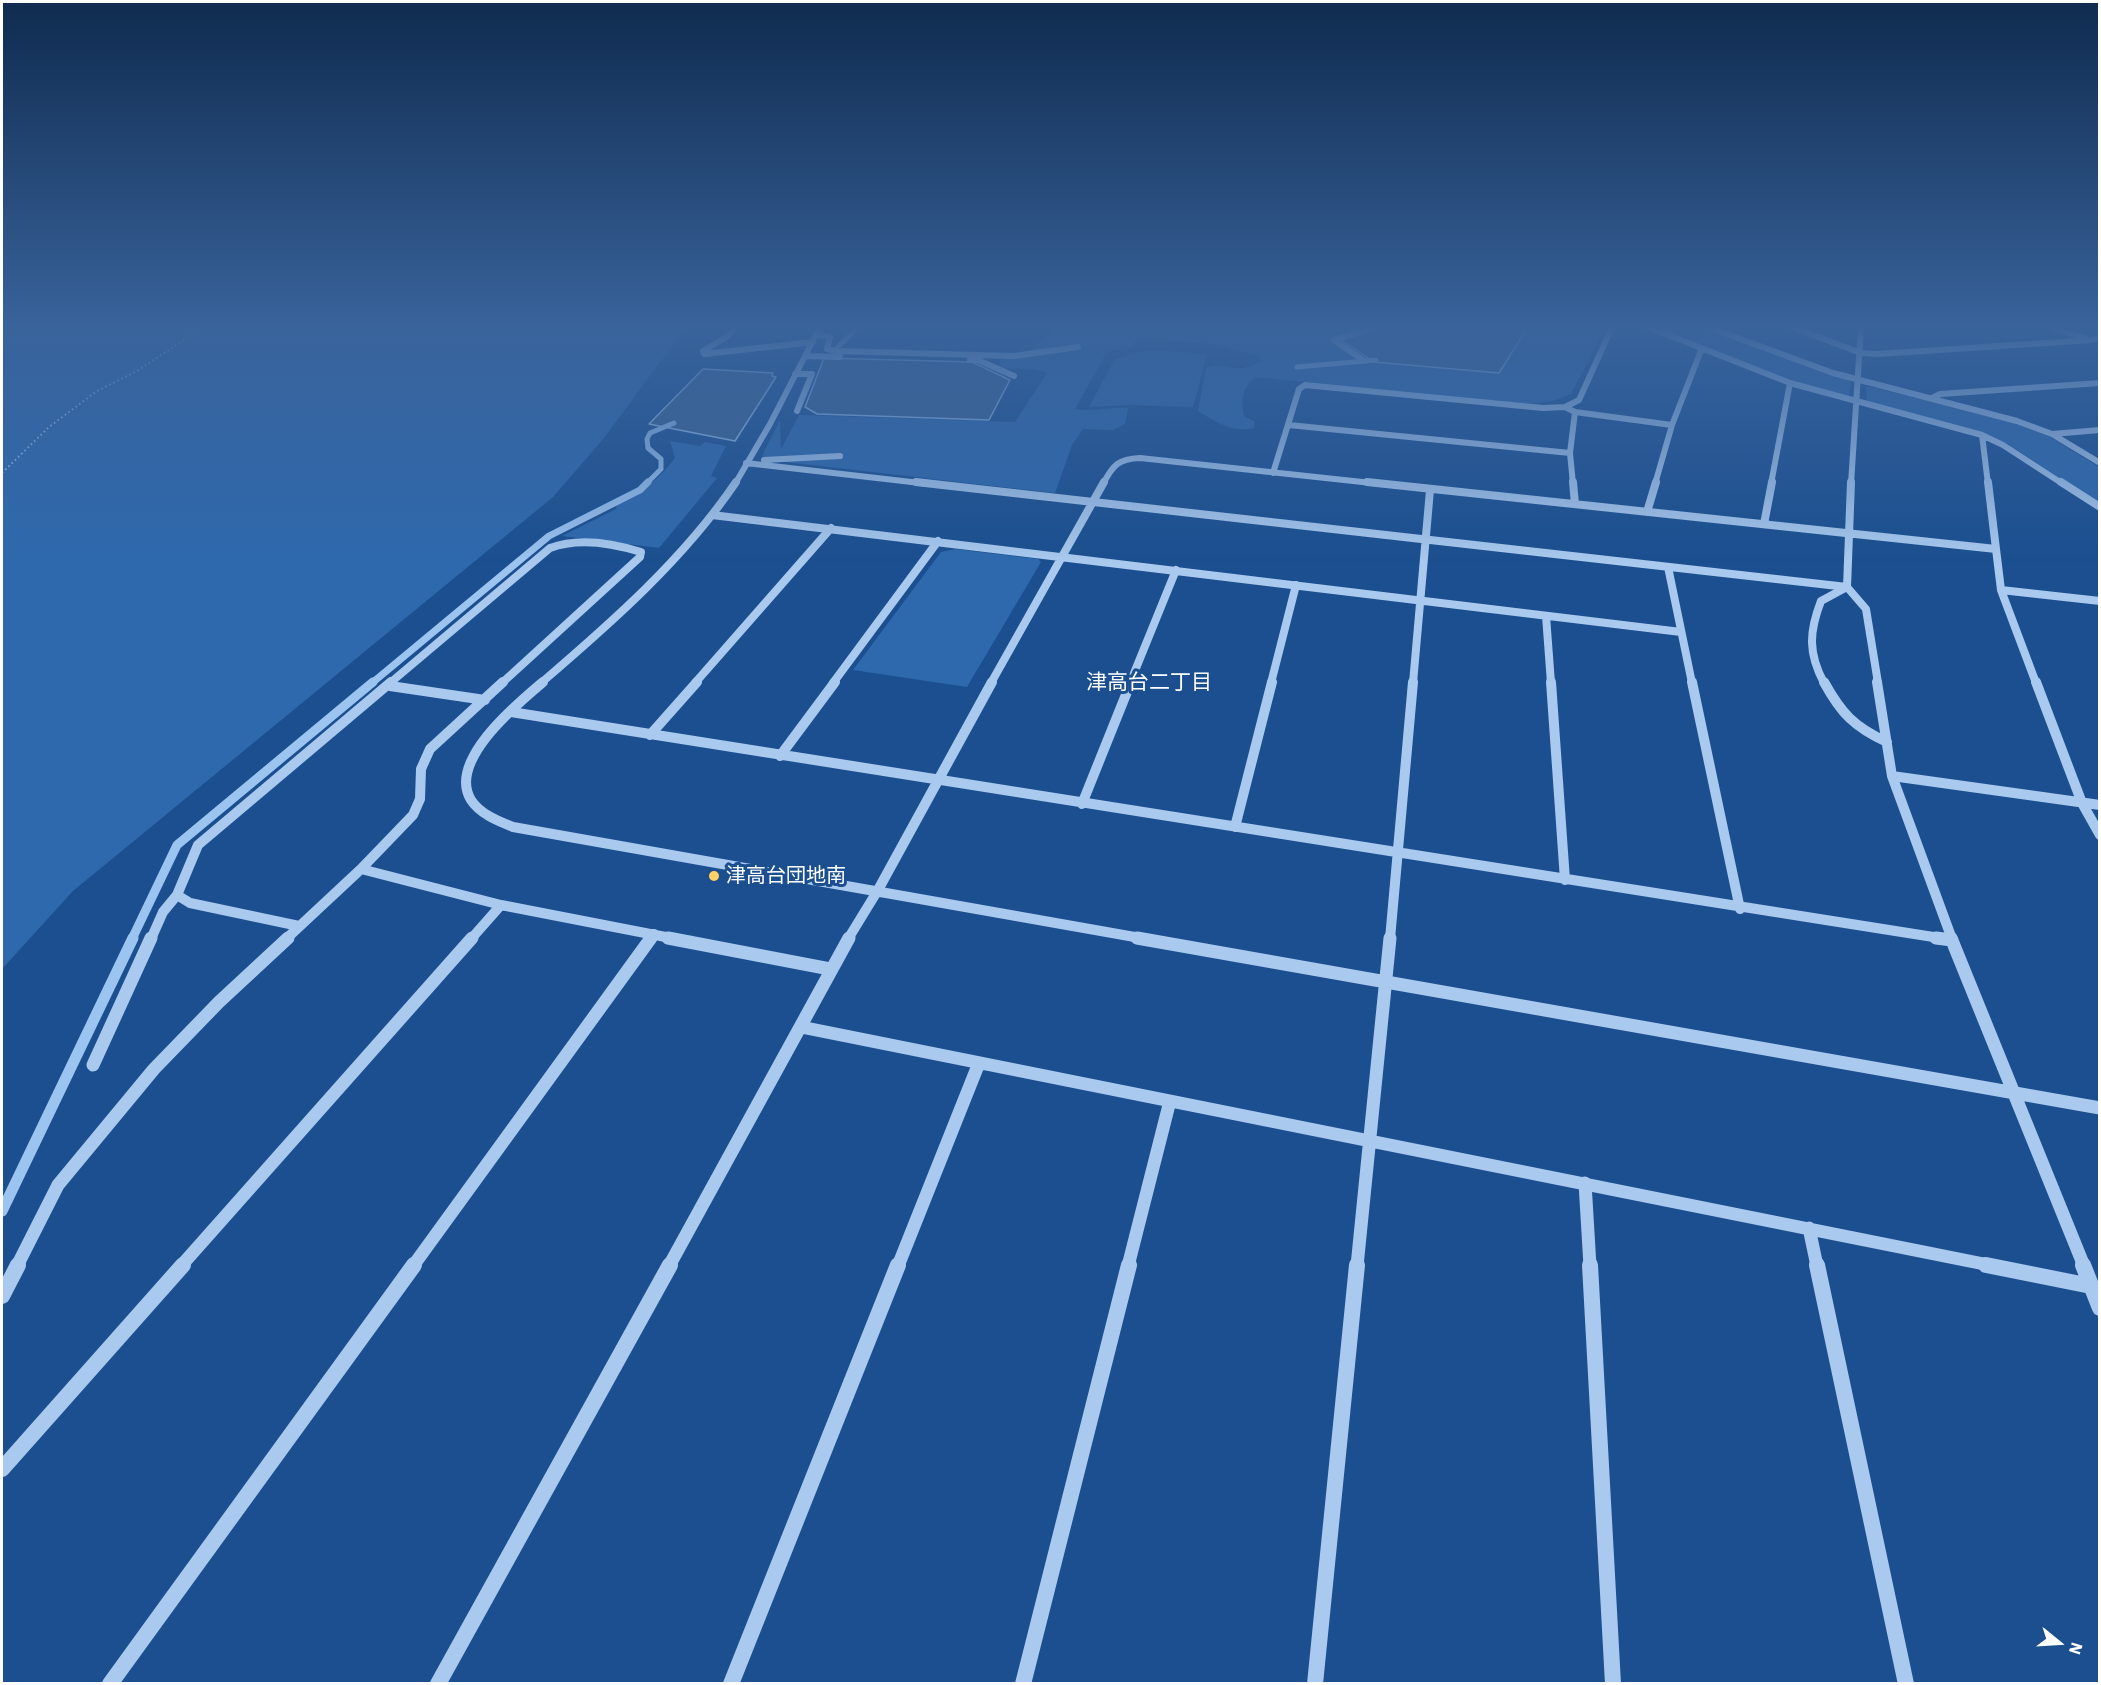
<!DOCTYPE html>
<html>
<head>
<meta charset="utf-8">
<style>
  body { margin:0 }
  #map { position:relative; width:2101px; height:1685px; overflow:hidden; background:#1b4f8f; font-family:"IBM Plex Sans",sans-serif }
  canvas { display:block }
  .frame { position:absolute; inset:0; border:3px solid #fff; pointer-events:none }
  .north { position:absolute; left:2029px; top:1613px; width:60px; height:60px; -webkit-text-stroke:4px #1b4f8f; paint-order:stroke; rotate:108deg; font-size:16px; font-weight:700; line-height:24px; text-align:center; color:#fff }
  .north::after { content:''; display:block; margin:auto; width:21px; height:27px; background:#fff; clip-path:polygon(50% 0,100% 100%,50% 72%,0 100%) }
</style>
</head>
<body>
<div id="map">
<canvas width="2101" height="1685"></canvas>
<div class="frame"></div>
<div class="north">N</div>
</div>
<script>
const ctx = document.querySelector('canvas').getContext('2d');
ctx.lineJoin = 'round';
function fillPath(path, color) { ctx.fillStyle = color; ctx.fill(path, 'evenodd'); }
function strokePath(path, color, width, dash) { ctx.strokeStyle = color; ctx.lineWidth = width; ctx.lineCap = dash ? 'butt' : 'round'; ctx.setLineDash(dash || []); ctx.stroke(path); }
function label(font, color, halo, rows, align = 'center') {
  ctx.font = font + ' "IBM Plex Sans","Noto Sans JP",sans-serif'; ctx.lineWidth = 6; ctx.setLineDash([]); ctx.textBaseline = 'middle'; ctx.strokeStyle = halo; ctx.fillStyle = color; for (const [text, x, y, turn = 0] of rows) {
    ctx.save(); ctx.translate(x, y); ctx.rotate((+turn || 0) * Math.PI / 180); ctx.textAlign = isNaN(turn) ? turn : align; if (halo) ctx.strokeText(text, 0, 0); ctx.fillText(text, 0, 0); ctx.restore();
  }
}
const green = new Path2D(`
  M2 327H686L604 438 553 497 73 891 2 969Z
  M1056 327H1355L1361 329 1330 339 1359 361 1498 373 1528 327H1606L1571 394 1553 401 1529 404 1255 377C1242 388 1241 400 1244 416L1255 422 1254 428C1231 433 1217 422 1198 411L1206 368C1228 359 1232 378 1261 361L1258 356 1215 344 1145 339 1136 341 1131 347 1107 352 1075 409C1093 412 1110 407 1128 408L1125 424 1113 430 1083 429 1072 445 1055 493 776 461 762 456 780 420 781 449 799 415 1015 422 1047 373C1035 366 1015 371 1001 367L1000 361 1030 350Z
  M1653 327H1701L1845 377 1851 382 1849 396 1792 382Z
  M1149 350 1207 354 1193 407 1129 405 1089 407 1115 359Z
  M1866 386 2012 421 2045 434 2099 467V504L2008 444 1987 434 1867 401Z
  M670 441 700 446 705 442 726 446 711 476 717 478 659 548 562 536 616 509 617 504C641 492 659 480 675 458Z
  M955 549 1038 559 1041 562 967 687 853 670 941 552Z`);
const water = new Path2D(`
  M1384 327H1528L1499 373 1374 362 1341 340Z
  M824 358 972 362 1010 380 989 420 817 414 805 407Z
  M703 369 773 373 772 376 776 377 735 441 649 424Z`);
const streamFar3 = new Path2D(`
  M837 348 858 327
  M1297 367 1376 360
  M646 484 661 469V459L648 448 647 439 650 433 674 423`);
const streamFar2 = new Path2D(`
  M372 683 549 536 640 490 648 482`);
const streamFar1 = new Path2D(`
  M132 939 177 845 373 682`);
const stream = new Path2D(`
  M2 1211 133 938`);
const path = new Path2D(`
  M2 473 49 427 97 391 137 371 204 327`);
const minorFar4 = new Path2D(`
  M735 327 728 336 703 351 704 354 813 342
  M1648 327 1790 383 1982 435 2003 445 2063 484
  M1708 327 1833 373 2017 421 2052 434 2100 463
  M1792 327 1861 353 1877 354 2092 340 2100 337
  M2051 327 2085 338
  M816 334 830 337 827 349 836 351 1014 356 1078 347
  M806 356 840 357
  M970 360H978L1014 376
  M1363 360 1334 340 1375 327
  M795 374H812L797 411
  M1932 398 1940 394 2100 383
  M1565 407 1575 412 1570 453 1573 484
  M1575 412 1672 425
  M1289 425 1570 453
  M2052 434 2100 430
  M1982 435 1988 484
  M764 460 840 456
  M746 463 929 484
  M1273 473 1299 389 1305 385 1543 408 1565 407 1579 400 1612 327
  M735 484 770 424 820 327
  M1103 484C1113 465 1118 459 1140 458L1381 484
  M1655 484 1672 425 1702 348
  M1771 484 1790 383
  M1851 484 1861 327`);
const minorFar3 = new Path2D(`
  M916 482 1847 587
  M1367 482 1996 549 2001 590 2100 601
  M1573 482 1575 504
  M1851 482 1847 587 1866 609 1878 683
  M1988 482 1996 549
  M2061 482 2100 507
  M1647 512 1656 482
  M712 515 1681 632
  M1764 524 1772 482
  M1668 567 1692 683
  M2001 590 2036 683
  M1546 616 1551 683
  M390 683 550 548C579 537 612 543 641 552L640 557 502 683
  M541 683C611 623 684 559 736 482
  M695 683 831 528
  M833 683 938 541
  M991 683 1104 482
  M1130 683 1176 570
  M1271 683 1296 585
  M1413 683 1430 490
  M1824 683C1808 653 1809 632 1821 601L1847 587`);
const minorFar2 = new Path2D(`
  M543 682C517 704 447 761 471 800 480 814 498 821 513 827L1146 939
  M1551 682 1565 880
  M1692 682 1740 909
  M1824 682C1841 713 1854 727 1887 742
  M1877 682 1892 776 1952 939
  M2036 682 2082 803 2100 835
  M390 686 485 700
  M511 712 1946 939
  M650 735 697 682
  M780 756 835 682
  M1892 776 2100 805
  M1082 804 1131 682
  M1235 827 1272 682
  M361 869 413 815 420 799 421 769 430 749 503 682
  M299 926 190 903 177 895 198 845 391 682
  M151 939 163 912 177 895
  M286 939 361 869 501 905 676 939
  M471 939 501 905
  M650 939 654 934
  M848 939 878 890 992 682
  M1390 939 1413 682`);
const minorFar1 = new Path2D(`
  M668 938 830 969
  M1137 938 2100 1108
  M1936 938 1952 940
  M1951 938 2084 1266
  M801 1027 1994 1266
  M93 1065 151 938
  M1585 1183 1590 1266
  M1809 1228 1817 1266
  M17 1266 58 1185 154 1069 219 1002 288 938
  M181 1266 472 938
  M413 1266 651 938
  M669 1266 849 938
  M898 1266 979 1063
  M1128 1266 1170 1101
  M1357 1266 1390 938`);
const minor = new Path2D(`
  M1590 1265 1613 1684
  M1817 1265 1906 1684
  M1986 1265 2091 1286
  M2083 1265 2100 1308
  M2 1296 18 1265
  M2 1469 183 1265
  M110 1684 414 1265
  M438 1684 670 1265
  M731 1684 898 1265
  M1023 1684 1129 1265
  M1315 1684 1357 1265`);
const markers = [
  [714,876,6,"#ffd166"]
];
const poiNames = [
  ["津高台団地南",726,876]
];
const neighbourhoodNames = [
  ["津高台二丁目",1149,683]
];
fillPath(green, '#2e69ad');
fillPath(water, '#3c6290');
strokePath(water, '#9cc4f0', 1.5);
strokePath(streamFar3, '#9cc4f0', 5);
strokePath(streamFar2, '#9cc4f0', 7);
strokePath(streamFar1, '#9cc4f0', 9);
strokePath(stream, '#9cc4f0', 11);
strokePath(path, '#a9c9ee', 2, [1.5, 3]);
strokePath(minorFar4, '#a9c9ee', 6);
strokePath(minorFar3, '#a9c9ee', 8);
strokePath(minorFar2, '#a9c9ee', 10);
strokePath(minorFar1, '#a9c9ee', 13);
strokePath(minor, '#a9c9ee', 16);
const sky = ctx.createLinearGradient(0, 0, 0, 563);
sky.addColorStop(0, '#0f2b4f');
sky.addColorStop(0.58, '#39639b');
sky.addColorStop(1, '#39639b00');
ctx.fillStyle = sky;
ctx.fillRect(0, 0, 2101, 563);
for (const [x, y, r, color] of markers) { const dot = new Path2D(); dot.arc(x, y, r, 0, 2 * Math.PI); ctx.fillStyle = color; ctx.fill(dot); strokePath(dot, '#1b4f8f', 2); }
label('20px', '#fff', '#1b4f8f', poiNames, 'left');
label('21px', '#fff', '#1b4f8f', neighbourhoodNames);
</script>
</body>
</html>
